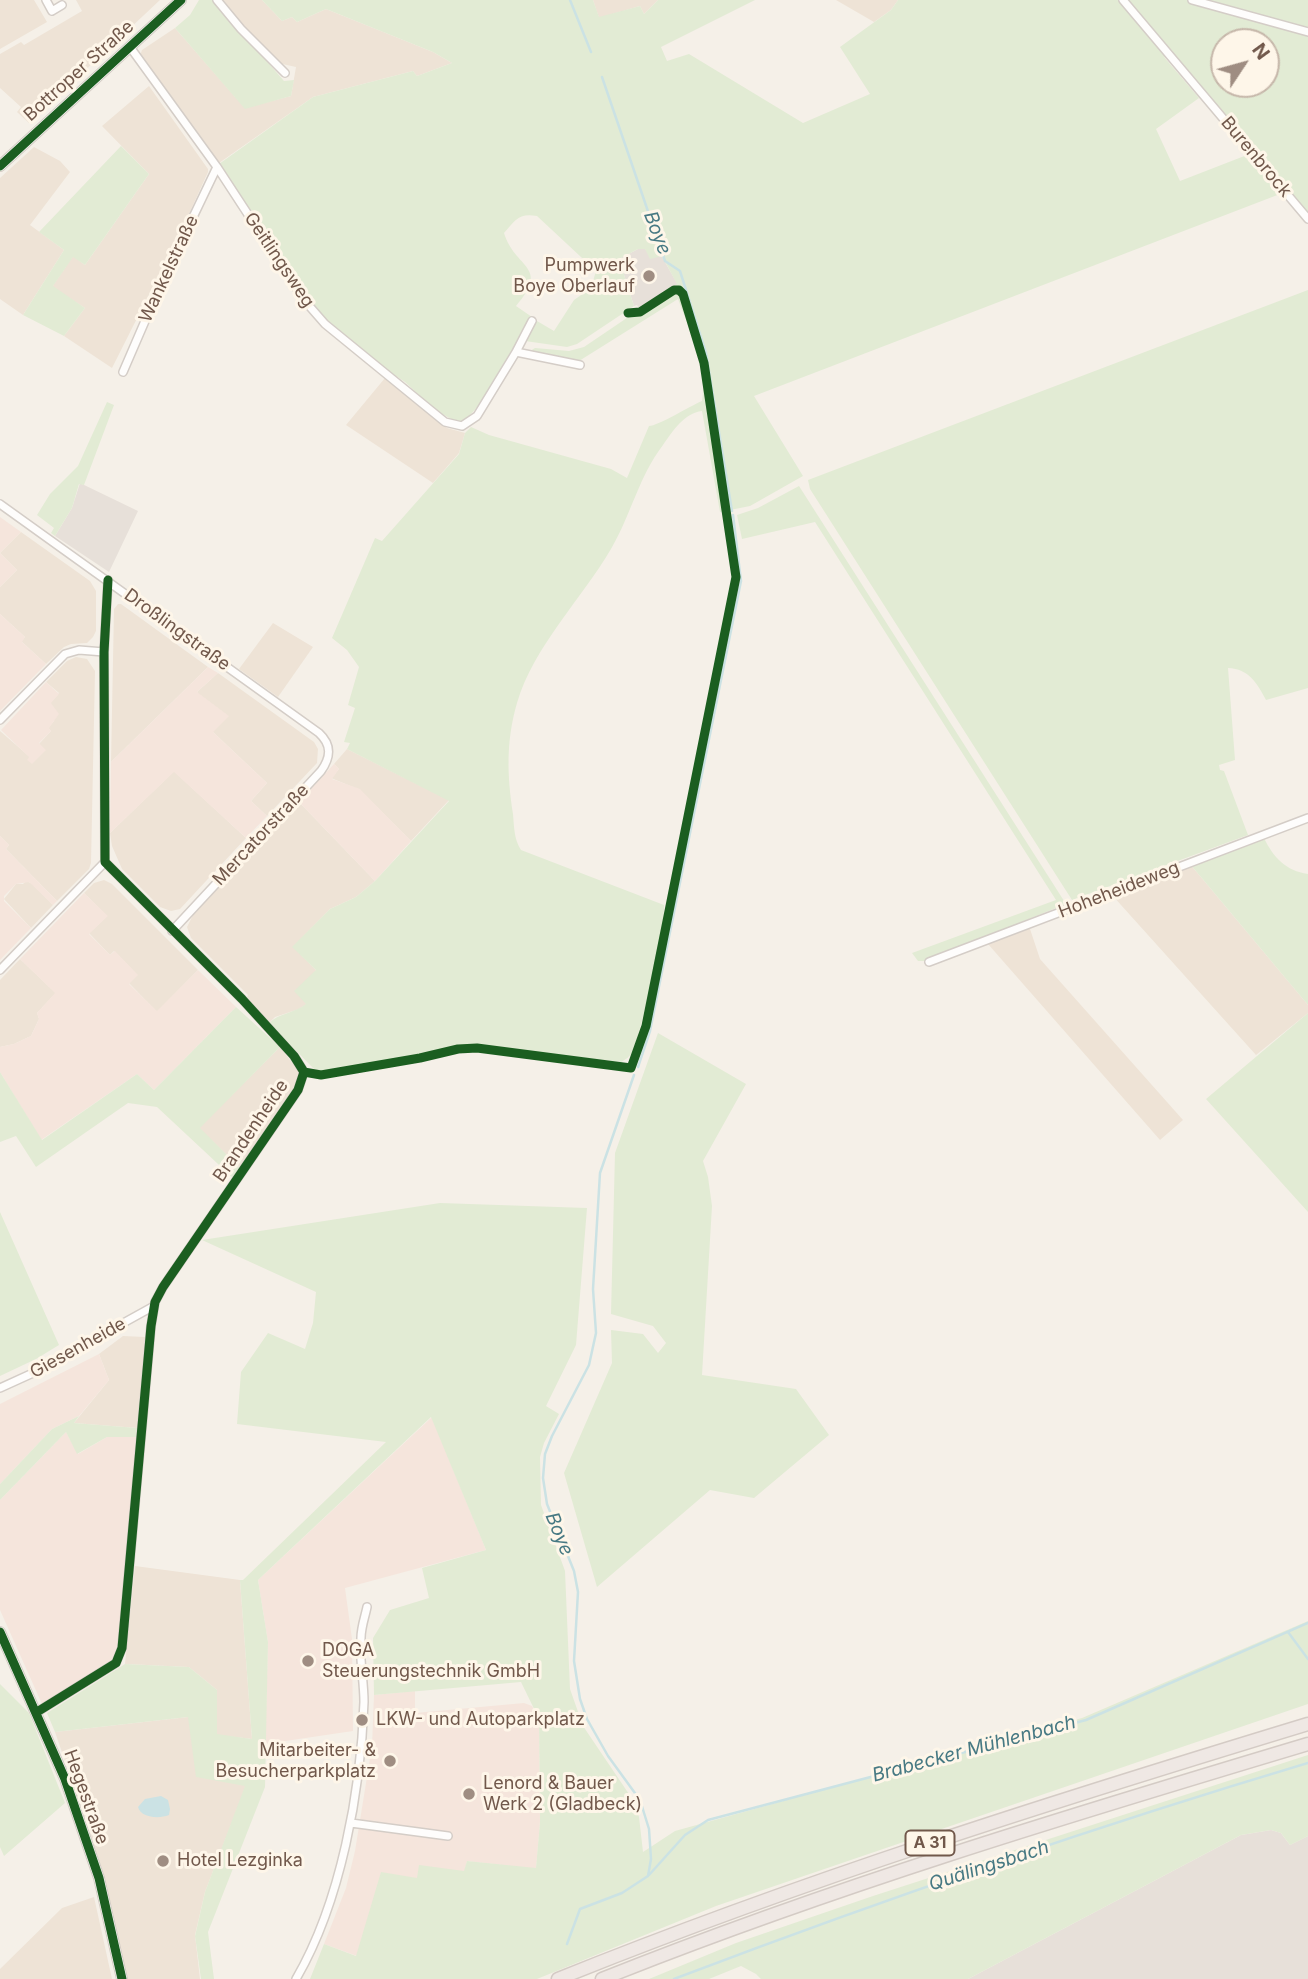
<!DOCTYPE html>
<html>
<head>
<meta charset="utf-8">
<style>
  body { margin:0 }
  #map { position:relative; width:1308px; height:1979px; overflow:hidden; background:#f5f0e8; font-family:Inter,sans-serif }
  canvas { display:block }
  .north { position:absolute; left:1210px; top:28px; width:70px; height:70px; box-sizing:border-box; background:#fef6e9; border:2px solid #c6b7aa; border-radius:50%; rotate:54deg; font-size:19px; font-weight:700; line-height:28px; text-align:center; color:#71584b }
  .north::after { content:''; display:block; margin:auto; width:24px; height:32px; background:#9f8d82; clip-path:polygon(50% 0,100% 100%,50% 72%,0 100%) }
</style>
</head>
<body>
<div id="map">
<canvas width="1308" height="1979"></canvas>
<div class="north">N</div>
</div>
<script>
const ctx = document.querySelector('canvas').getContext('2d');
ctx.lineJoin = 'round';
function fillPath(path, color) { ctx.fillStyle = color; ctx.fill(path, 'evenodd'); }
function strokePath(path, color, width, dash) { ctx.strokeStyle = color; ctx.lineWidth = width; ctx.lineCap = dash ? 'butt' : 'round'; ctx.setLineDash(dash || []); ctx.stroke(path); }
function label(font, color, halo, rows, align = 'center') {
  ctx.font = font + ' Inter,sans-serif'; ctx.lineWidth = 6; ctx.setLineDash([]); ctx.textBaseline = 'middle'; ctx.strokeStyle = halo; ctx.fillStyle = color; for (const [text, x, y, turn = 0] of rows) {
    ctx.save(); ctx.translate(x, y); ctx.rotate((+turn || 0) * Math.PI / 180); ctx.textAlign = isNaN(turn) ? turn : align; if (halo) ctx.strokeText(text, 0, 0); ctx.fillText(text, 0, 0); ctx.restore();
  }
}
const residential = new Path2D(`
  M0 0H34L47 22 0 49Z
  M76 0H160L29 123 17 112 21 107 0 88V54L21 42 24 45 82 11Z
  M221 0H262L282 21 292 17 297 22 326 9 433 52 452 63 417 76 413 71 313 97 219 163 140 56 142 50 175 28 245 108 291 96 296 67 278 63 243 27Z
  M593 0H658L644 14 640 6 599 18Z
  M836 0H898L891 10 874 22Z
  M149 86 208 169V172L184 225 112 368 64 336 85 308 52 287 73 256 85 265 149 174 102 126Z
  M34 147 60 161 70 172 30 225 64 250 23 315 0 299V178Z
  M385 378 447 428 465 433 459 453 433 483 346 425Z
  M21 532 90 581 96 591V631L93 637 87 643 71 644 64 647 46 664 21 641 25 637 0 614V587L17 570 0 553Z
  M118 604H121L208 667 111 762 114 609Z
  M273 623 313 647 278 697 239 669Z
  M76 657 87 659 95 671 91 863 89 869 57 901 6 849 9 845 0 836V731L30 757 45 750 39 744 51 731 48 728 54 721 50 703 59 693 46 682 67 661Z
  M218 673 314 742 318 749 317 763 267 816 251 801 267 783 213 732 197 692Z
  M347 749 449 800 411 841 360 790 331 778 339 769 334 764Z
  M174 771 246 838 180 909 171 911 160 907 122 869 112 846 110 833Z
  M299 802 375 881 356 897 330 909 293 947 316 970 307 1004 299 1009 275 1017 269 1023 247 997 248 995 191 938 187 927 193 915Z
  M1190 864 1308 1005V1013L1256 1055 1112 895Z
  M104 880 112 884 198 970 157 1012 129 983 137 975 114 951 110 955 89 933 107 916 84 893 94 883Z
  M26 881 33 884 53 905 31 928 4 899 16 884H23Z
  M1029 926 1040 959 1183 1120 1160 1140 988 944Z
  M20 959 56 993 37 1013 39 1019 31 1036 14 1044 0 1047V980Z
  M280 1047 300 1073 293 1090 240 1168 199 1128Z
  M123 1336 145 1337 137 1428 74 1423 109 1380 99 1354Z
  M135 1566 240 1580 252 1739 217 1735V1690L189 1667 125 1664Z
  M188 1717 246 1786 205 1892 195 1935 200 1979H127L103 1872 55 1732Z
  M94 1897 112 1979H0V1969L62 1908Z`);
const commercial = new Path2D(`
  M0 517 21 532 0 553 17 570 0 587Z
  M0 614 25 637 22 642 46 664 0 711Z
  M208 667 218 673 197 692 229 716 213 732 267 783 251 801 267 816 246 838 174 772 110 833 111 762Z
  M46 682 59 694 51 703 59 714 49 728 51 731 39 743 46 750 32 764 27 760 29 757 1 730Z
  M334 764 339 769 332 779 360 789 411 841 375 881 299 802Z
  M0 836 9 845 6 849 57 901 53 905 29 882 16 884 4 896V901L31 928 0 960Z
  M84 893 108 916 89 934 110 955 115 951 138 975 129 984 157 1011 198 970 236 1007 154 1090 137 1074 41 1140 0 1072V1047L14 1044 31 1036 39 1019 37 1013 55 993 20 959Z
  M99 1354 109 1380 79 1416 52 1429 0 1484V1404Z
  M432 1417 486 1550 345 1588 352 1639 353 1731 265 1744 268 1642 258 1580Z
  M66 1432 78 1454 107 1437H136L119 1647 114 1659 42 1704 0 1610V1500Z
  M415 1691V1713L524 1703 532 1706 539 1719 540 1822 536 1869 467 1861 465 1871 417 1878 357 1956 324 1944 346 1888 355 1851 372 1746 374 1695Z`);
const industrial = new Path2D(`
  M638 249H645L661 255 678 285 640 310 637 305 634 306 619 259Z
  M80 483 138 511 109 572 55 536 72 508Z
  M1271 1830 1281 1833 1290 1845 1308 1836V1979H968L1241 1835Z`);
const green = new Path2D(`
  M199 0H214L284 81 294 80 291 96 245 109 175 28 190 15Z
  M262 0H593L599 17 640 6 644 14 658 0H755L661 47 667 61 689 54 803 123 870 94 840 47 891 10 898 0H1308V215L1180 63 1164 57 1199 98 1156 129 1180 181 1247 155 1280 194 754 396 803 476 750 506 720 512 702 411C684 413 673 431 663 445 639 476 631 515 611 549 581 600 534 646 517 703 506 741 507 775 513 814 514 826 514 840 521 850L664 905C666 921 641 1034 633 1051 630 1057 626 1059 621 1062L472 1045 325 1072 314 1069 269 1023C279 1013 295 1013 306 1004L294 991 316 970 292 947 330 909 356 897 375 881 449 801 347 749 350 743 344 742 355 708 348 705 359 667 347 650 332 638 375 538 382 541 459 454 465 433 471 427 489 435 611 469 627 478 649 426C658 426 690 406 702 401 708 368 689 329 678 299L579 361 530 351 535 348 569 351 584 347 677 284 662 256 650 259 645 249H638L619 259 634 306 577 344 567 347 525 341 537 321 554 331 574 300 591 288 596 271 537 216C518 213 516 220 504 233 515 269 551 266 516 306L532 317C517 341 484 410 462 421H455L435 410 405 382 372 360 326 321 299 286 219 164 313 97 413 71 417 76 452 63 433 52 326 9 297 22 292 17 282 21ZM1224 42H1266V84H1224Z
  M121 146 149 174 85 265 73 257 53 286 85 308 64 336 23 315 64 250 39 232Z
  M1308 290V688L1266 700C1257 683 1249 669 1228 668L1235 760 1219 765 1220 770 1224 771 1248 835 1072 900 810 489 808 480Z
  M107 402 114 405 84 485 79 484 72 508 55 536 51 533 54 528 37 515 50 494 78 466Z
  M799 486 1066 904 924 961H918L912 953 1056 900 815 522 742 539 737 515 758 508Z
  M1264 838C1273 857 1286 871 1308 874V1005L1190 864Z
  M236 1007 280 1047 200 1128 240 1168 233 1178 157 1107 128 1103 36 1167 16 1136 0 1142V1072L42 1140 137 1074 154 1090Z
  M1308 1013V1212L1206 1099Z
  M658 1033 746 1084 703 1161 708 1177 712 1206 702 1375 796 1389 829 1435 754 1498 710 1490 597 1587 564 1473 612 1363 611 1330 643 1334 658 1353 666 1343 653 1326 611 1314 615 1153Z
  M440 1203 587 1208 576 1345 546 1406 559 1414 544 1443 540 1457 541 1505 565 1571 570 1689 583 1726 633 1800 639 1817 643 1852 675 1831 1082 1718 1308 1621V1704L716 1906 537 1979H310L324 1944 356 1956 381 1872 417 1878 419 1865 464 1871 467 1861 536 1868 540 1822 539 1719 521 1682 374 1695 373 1638 390 1610 429 1598 422 1568 486 1550 431 1417 258 1580 268 1642 265 1787 208 1932 214 1979H201L195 1936 205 1892 245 1786 196 1777 188 1717 55 1732 47 1713 125 1664 189 1667 217 1690V1734L252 1739 240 1580H243L386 1442 237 1424 241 1372 268 1333 305 1349 313 1323 316 1292 202 1240Z
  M0 1212 59 1345 36 1359 0 1376Z
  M79 1416 74 1423 137 1428 136 1437H107L77 1454 66 1432 0 1500V1484L52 1429Z
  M0 1684 29 1713 65 1803 4 1856 0 1847Z
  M1308 1755V1836L1290 1845 1281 1833 1271 1830 1241 1835 968 1979H761L756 1974 741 1966 709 1979H649L736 1943 873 1896Z`);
const water = new Path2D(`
  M161 1796 168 1800 170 1809 169 1815C159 1819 141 1818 138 1807L145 1799Z`);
const stream = new Path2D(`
  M570 0 591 52
  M602 77 665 261 680 271 706 353 732 511
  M638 1067 650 1031 741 581 733 515
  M1288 1632 1308 1659
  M649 1875 685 1835 708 1820 1086 1720 1308 1623
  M567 1944 580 1909 622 1893 648 1876 651 1859 649 1829 640 1800 608 1756 587 1719 580 1699 574 1661 578 1592 574 1571 547 1504 543 1478 545 1454 552 1436 589 1365 596 1333 593 1289 600 1173 634 1075
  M674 1979C882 1900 1094 1827 1308 1763`);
const street = new Path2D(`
  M46 0 52 11 62 5
  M217 0 241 29 285 73
  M1123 0 1308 219
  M1192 0 1308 32
  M130 47 217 167 304 300 325 324 445 422 462 426 477 416 516 352 580 365
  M516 352 532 321
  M123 372 161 284 217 167
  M0 504 319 733C332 745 331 757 321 771L172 931
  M0 720 65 654 79 650 104 652
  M929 962 1308 818
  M0 970 105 862
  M0 1388 33 1373 154 1306
  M37 1712 116 1663 122 1648 151 1326 155 1302 163 1287 298 1090 304 1072 294 1056 242 999 105 862 104 652 108 580
  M351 1823 448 1836
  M296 1979C341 1902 361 1790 364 1702 364 1680 359 1659 361 1638 361 1627 365 1617 367 1607`);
const secondary = new Path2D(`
  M0 166 181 0
  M0 1632 65 1779 99 1878 122 1979`);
const highway = new Path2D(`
  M558 1979C803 1880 1055 1801 1308 1724
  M602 1979C832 1887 1071 1815 1308 1744`);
const cycleway = new Path2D(`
  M0 166 181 0
  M304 1072 321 1075 420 1058 458 1049 477 1048 631 1068 646 1026 736 577 704 363 683 294 679 290H674L640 312 628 313
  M0 1632 65 1779 99 1878 122 1979
  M37 1712 116 1663 122 1648 151 1326 155 1302 163 1287 298 1090 304 1072 294 1056 242 999 105 862 104 652 108 580`);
const markers = [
  [649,276,7,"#9f8d82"],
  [308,1661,7,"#9f8d82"],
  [362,1720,7,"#9f8d82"],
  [390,1761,7,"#9f8d82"],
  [469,1794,7,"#9f8d82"],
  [163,1861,7,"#9f8d82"]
];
const shields = [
  [930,1843,49]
];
const shieldNames = [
  ["A 31",930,1843]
];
const streetNames = [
  ["Bottroper Straße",79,71,-42],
  ["Burenbrock",1256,157,50],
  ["Geitlingsweg",279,260,56],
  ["Wankelstraße",169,269,-65],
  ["Droßlingstraße",177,630,36],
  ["Mercatorstraße",261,835,-47],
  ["Hoheheideweg",1119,890,-21],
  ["Brandenheide",251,1131,-56],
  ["Giesenheide",78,1348,-29],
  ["Hegestraße",86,1797,70]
];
const poiNames = [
  ["Pumpwerk",635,266,"right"],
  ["Boye Oberlauf",635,287,"right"],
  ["DOGA",322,1651],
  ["Steuerungstechnik GmbH",322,1672],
  ["LKW- und Autoparkplatz",376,1720],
  ["Mitarbeiter- &",376,1751,"right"],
  ["Besucherparkplatz",376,1772,"right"],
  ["Lenord & Bauer",483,1784],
  ["Werk 2 (Gladbeck)",483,1805],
  ["Hotel Lezginka",177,1861]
];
const waterNames = [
  ["Boye",657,233,69],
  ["Boye",559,1534,68],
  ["Brabecker Mühlenbach",974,1749,-15],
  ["Quälingsbach",989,1866,-18]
];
fillPath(residential, '#eee3d6');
fillPath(commercial, '#f5e5dc');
fillPath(industrial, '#e7e0d9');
fillPath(green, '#e2ebd4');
fillPath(water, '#cbe2e4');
strokePath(stream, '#cbe2e4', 2.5);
strokePath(street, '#d4cdc7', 10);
strokePath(secondary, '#d4cdc5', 12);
strokePath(highway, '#d4cbc5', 15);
strokePath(street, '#fefdfc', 7);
strokePath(secondary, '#fefdfc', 10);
strokePath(highway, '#efe8e4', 12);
strokePath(cycleway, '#1b5e20', 9);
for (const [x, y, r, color] of markers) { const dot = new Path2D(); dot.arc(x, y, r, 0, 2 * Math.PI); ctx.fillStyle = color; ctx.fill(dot); strokePath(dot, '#fef6e9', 2.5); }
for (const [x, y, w] of shields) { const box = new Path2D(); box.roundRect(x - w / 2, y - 12.5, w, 25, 5); ctx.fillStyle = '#fef6e9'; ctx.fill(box); strokePath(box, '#71584b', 2); }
label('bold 16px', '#71584b', null, shieldNames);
label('18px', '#71584b', '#fef6e9', streetNames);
label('18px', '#71584b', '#fef6e9', poiNames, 'left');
label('italic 19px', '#477983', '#fef6e9', waterNames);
</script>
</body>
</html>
